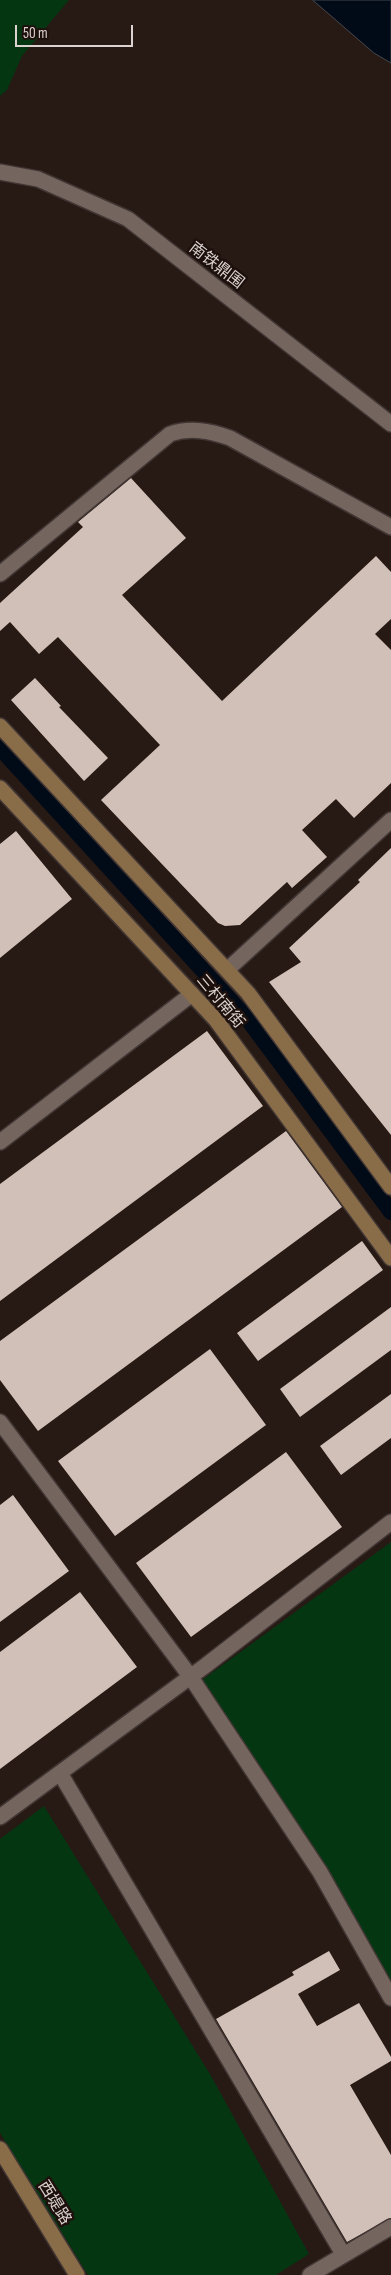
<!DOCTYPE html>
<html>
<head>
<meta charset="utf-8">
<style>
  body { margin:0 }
  #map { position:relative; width:391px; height:2275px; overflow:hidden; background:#271a15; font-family:"Sofia Sans Condensed",sans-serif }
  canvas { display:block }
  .scale { position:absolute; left:15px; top:25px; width:118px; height:22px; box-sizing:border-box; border:2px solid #dcd3d0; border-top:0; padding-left:6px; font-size:15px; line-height:18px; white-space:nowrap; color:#dcd3d0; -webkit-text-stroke:4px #1e110d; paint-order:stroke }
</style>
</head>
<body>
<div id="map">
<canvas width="391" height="2275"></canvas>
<div class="scale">50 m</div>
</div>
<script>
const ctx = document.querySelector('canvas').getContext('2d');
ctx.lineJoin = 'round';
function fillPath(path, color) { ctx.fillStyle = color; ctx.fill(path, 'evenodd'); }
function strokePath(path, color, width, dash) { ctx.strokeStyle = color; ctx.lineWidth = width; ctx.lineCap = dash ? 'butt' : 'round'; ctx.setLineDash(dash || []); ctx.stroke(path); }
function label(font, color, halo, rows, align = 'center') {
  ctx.font = font + ' "Sofia Sans Condensed","Noto Sans SC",sans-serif'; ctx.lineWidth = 5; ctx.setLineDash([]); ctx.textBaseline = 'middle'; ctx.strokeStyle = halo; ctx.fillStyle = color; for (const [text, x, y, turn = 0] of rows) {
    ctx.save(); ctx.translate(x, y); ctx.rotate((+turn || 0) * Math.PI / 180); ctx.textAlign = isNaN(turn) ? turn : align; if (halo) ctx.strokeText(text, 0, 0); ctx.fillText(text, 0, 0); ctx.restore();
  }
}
const green = new Path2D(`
  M0 0H69L22 56 7 90 0 96Z
  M391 1542V1982L327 1870 202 1680Z
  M44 1806 210 2074 309 2254 276 2275H88L0 2133V1839Z`);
const water = new Path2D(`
  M313 0H391V63L374 53Z`);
const canal = new Path2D(`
  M0 748 249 1021 391 1212`);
const building = new Path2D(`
  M131 478 186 538 122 595 222 701 376 556 391 572V619L375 634 391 650V783L354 818 336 799 302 830 327 857 292 888 287 882 240 925 225 926 218 923 101 800 160 745 58 637 39 654 10 622 0 631V603L83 527 78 522Z
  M35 678 61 706 59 707 108 758 84 781 11 700Z
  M16 831 72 899 0 958V844Z
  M391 848V1135L269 982 301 962 289 948 360 882 358 880Z
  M207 1031 263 1106 0 1301V1184Z
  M286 1131 342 1207 38 1431 0 1380V1341Z
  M362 1241 383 1270 258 1361 237 1333Z
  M391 1307V1350L300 1417 280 1389Z
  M210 1349 266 1425 115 1536 58 1461Z
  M391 1394V1438L341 1475 320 1446Z
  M286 1452 342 1527 191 1637 136 1563Z
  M13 1495 69 1571 0 1622V1505Z
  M80 1592 137 1667 0 1769V1652Z
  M329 1951 340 1970 298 1994 317 2026 359 2003 391 2057V2061L350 2085 391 2155V2218L347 2242 216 2019 294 1975 292 1972Z`);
const street = new Path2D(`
  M0 172 38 179 128 219 391 424
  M0 574 170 434C191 427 210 431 230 438L391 527
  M227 970 391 820
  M0 1142 192 994
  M0 1422 190 1676 320 1872 391 1998
  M60 1773 343 2254
  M0 1817 205 1666 391 1522
  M310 2275 391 2227`);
const secondary = new Path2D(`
  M0 726 248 993 391 1187
  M0 788 216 1020 391 1258
  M0 2149 77 2275`);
const streetNames = [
  ["南铁鼎围",216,266,38],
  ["三村南街",220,1002,50],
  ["西堤路",54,2203,58]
];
fillPath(green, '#053612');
fillPath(water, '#000b17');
strokePath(water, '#42474e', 1);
strokePath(canal, '#000b17', 16);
fillPath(building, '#d1c0b7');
strokePath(street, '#413634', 18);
strokePath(secondary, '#413634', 18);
strokePath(street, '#75655f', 15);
strokePath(secondary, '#896c48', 15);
label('16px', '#dcd3d0', '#1e110d', streetNames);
</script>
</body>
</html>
